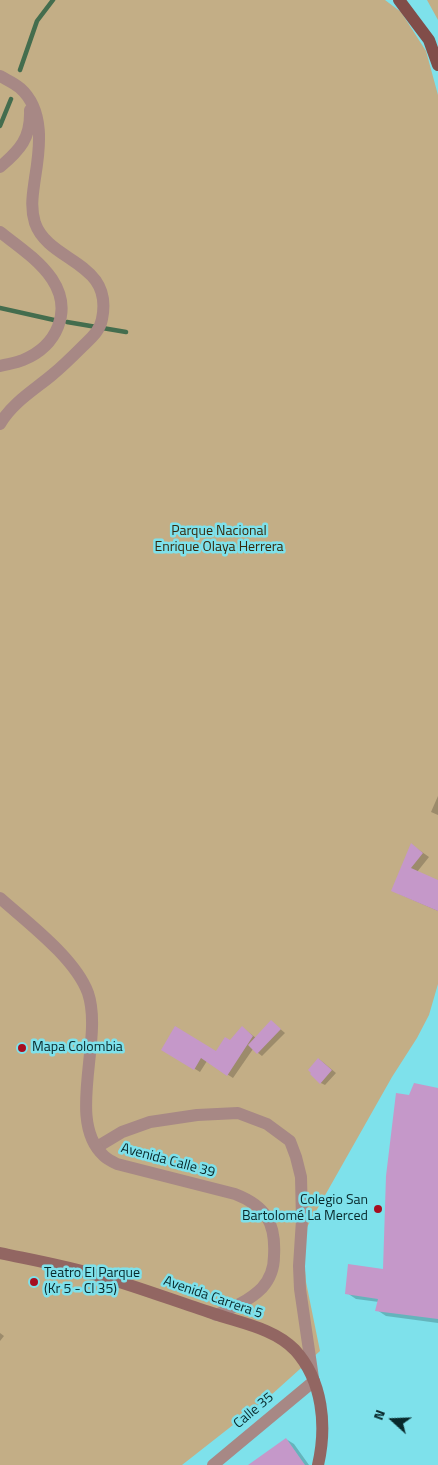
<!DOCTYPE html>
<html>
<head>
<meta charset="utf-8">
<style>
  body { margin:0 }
  #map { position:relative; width:438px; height:1465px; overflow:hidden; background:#7ee1eb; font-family:"Titillium Web",sans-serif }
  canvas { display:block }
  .north { position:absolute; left:368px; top:1395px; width:50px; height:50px; -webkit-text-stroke:4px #7ee1eb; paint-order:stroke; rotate:290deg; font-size:14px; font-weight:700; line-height:20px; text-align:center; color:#08292c }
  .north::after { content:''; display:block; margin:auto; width:18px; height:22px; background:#08292c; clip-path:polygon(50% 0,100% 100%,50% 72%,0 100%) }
</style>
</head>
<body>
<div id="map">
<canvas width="438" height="1465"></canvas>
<div class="north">N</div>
</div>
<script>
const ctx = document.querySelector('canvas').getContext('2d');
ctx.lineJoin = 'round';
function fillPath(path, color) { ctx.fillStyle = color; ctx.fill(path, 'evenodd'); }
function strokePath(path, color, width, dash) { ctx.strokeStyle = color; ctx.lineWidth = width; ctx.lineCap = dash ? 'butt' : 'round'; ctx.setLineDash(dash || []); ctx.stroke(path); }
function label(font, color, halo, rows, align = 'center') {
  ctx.font = font + ' "Titillium Web",sans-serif'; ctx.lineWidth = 5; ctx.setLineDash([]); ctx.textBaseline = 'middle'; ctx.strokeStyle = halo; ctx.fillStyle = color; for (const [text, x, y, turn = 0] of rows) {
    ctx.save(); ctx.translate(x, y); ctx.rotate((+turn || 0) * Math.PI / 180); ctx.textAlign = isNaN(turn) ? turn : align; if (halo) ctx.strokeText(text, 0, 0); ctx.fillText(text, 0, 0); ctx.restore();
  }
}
const green = new Path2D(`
  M0 0H385L401 12 426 51 438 95V984L429 1015 417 1038 392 1077 302 1236 306 1282 320 1351 270 1396 182 1465H0Z
  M427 0H438V20Z`);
const shadow = new Path2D(`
  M438 796V815L431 812Z
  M412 845 429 857 417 872 438 881V911L399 894Z
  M272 1022 285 1033 262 1056 253 1049 233 1078 207 1061 200 1072 163 1049 216 1053 231 1041 243 1028 256 1038Z
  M319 1059 336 1073 325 1085 321 1083 313 1073Z
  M438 1090V1323L386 1316 377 1310 379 1302 356 1299 347 1293 384 1271 410 1096Z
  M0 1333 4 1336 0 1341Z
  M286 1439 294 1444 309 1465H250Z`);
const stream = new Path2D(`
  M20 70 37 21 53 0
  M0 126 11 99
  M0 308 54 320
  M67 322 126 332`);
const building = new Path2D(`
  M411 843 423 853 411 868 438 880V911L391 891Z
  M271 1020 281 1029 257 1054 248 1045Z
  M175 1026 216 1051 225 1037 230 1040 242 1026 253 1036 227 1076 201 1058 194 1070 161 1050Z
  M318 1058 332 1070 320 1084 310 1074 311 1073 308 1070Z
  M414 1083 438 1088V1319L375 1311 378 1299 345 1294 348 1264 383 1269 386 1176 396 1093 409 1095Z
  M286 1438 305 1465H248Z`);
const minor = new Path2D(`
  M97 1147 122 1132 150 1122 197 1115 238 1113 267 1124 290 1141 296 1157 301 1177 302 1220 299 1266 300 1289 313 1378`);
const tertiary = new Path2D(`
  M0 76C7 80 14 83 20 88 45 110 40 148 35 178 33 193 30 207 35 223 49 263 114 261 102 319 100 331 91 338 83 346 73 356 63 366 52 375 34 390 12 403 0 424
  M0 167C20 150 31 138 30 110
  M0 232C18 246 39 260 52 279 73 311 57 346 23 360 16 363 7 364 0 366
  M0 898C28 923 75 958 88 993 104 1040 65 1121 104 1156 107 1159 113 1162 117 1164L235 1194C266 1206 276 1223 274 1256 274 1268 270 1279 262 1288 249 1301 232 1308 216 1315
  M213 1465 314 1381`);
const secondary = new Path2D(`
  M0 1253C33 1260 67 1266 100 1276 138 1287 175 1301 212 1313 240 1323 274 1328 295 1350 323 1381 327 1426 318 1465`);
const primary = new Path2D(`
  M399 0 429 40 438 65`);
const markers = [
  [22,1048,5,"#a60d1f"],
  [378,1209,5,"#a60d1f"],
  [34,1282,5,"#a60d1f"]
];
const parkNames = [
  ["Parque Nacional",219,532],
  ["Enrique Olaya Herrera",219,548]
];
const poiNames = [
  ["Mapa Colombia",32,1048],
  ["Colegio San",368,1201,"right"],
  ["Bartolomé La Merced",368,1217,"right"],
  ["Teatro El Parque",44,1274],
  ["(Kr 5 - Cl 35)",44,1290]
];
const streetNames = [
  ["Avenida Calle 39",168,1161,15],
  ["Avenida Carrera 5",213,1298,19],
  ["Calle 35",254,1411,-40]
];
fillPath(green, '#c3ae86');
fillPath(shadow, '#0003');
strokePath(stream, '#446d4e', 4.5);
fillPath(building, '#c598c9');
strokePath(minor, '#a78885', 12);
strokePath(tertiary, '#a78885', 12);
strokePath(secondary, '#926662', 12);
strokePath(primary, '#814d49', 12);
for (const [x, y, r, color] of markers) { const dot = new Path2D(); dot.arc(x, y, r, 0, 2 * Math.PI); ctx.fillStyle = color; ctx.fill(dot); strokePath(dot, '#7ee1eb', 2); }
label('14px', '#36290d', '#7ee1eb', parkNames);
label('14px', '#08292c', '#7ee1eb', poiNames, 'left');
label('14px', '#08292c', '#7ee1eb', streetNames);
</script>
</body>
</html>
